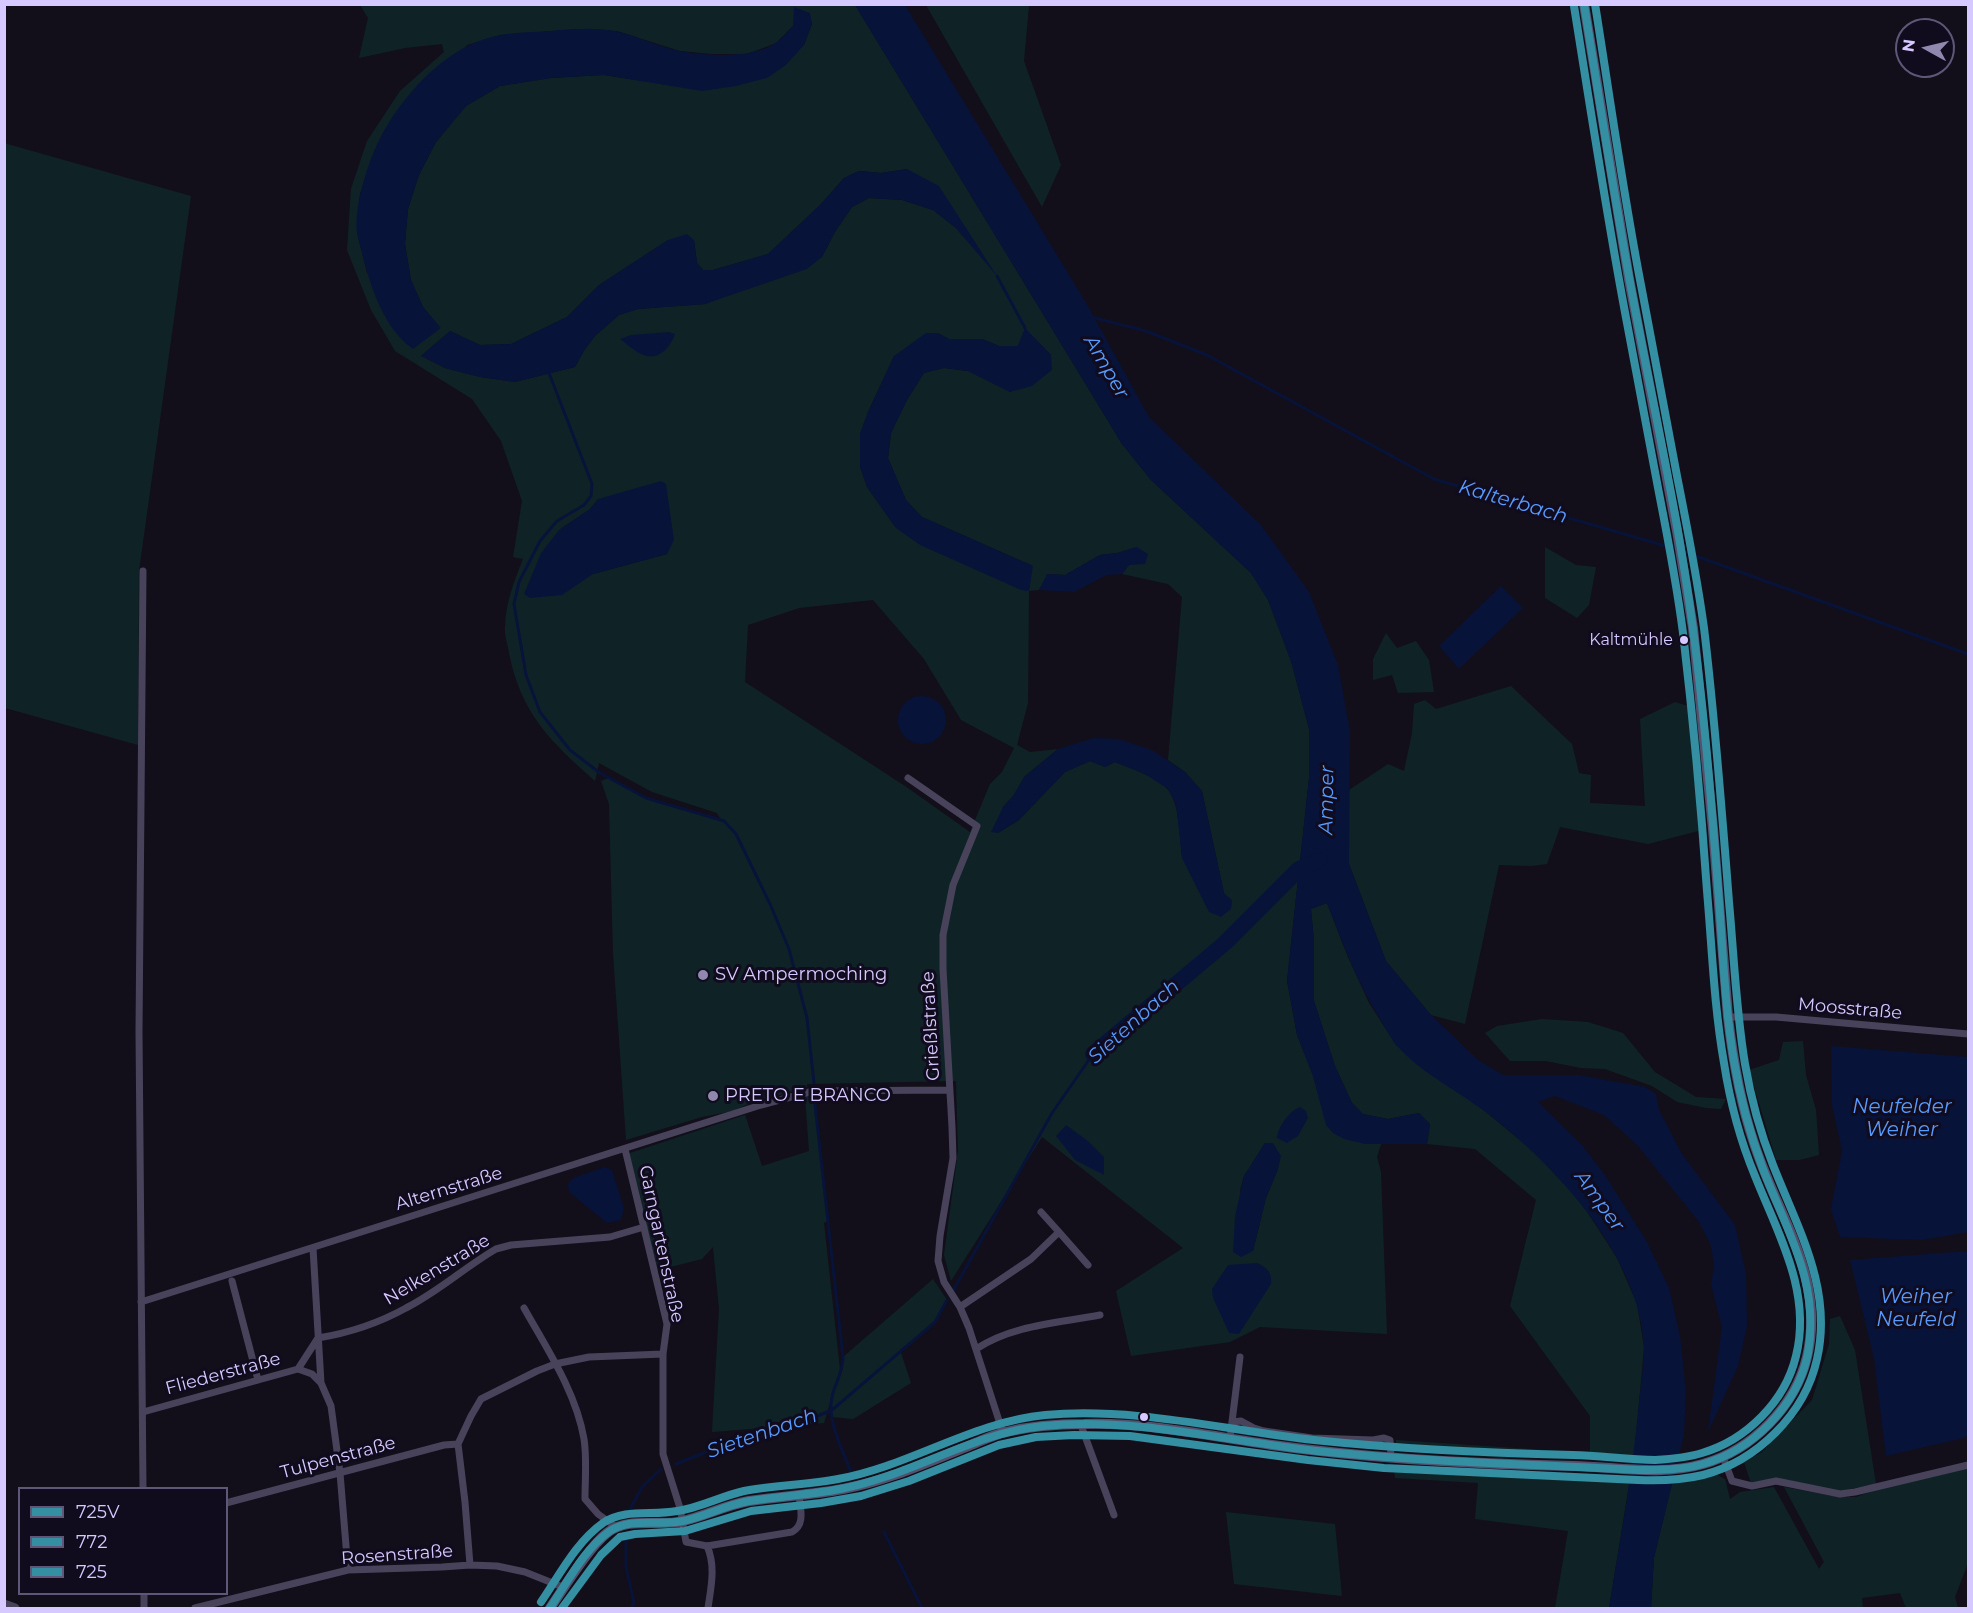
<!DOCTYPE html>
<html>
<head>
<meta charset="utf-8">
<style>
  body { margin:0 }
  #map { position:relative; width:1973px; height:1613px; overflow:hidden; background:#120f1a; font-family:Montserrat,sans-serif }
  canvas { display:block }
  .frame { position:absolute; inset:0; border:6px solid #d6c9ff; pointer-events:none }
  .legend { position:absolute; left:18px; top:1487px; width:210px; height:108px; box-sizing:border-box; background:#110b1e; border:2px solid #605778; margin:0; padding:8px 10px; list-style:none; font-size:18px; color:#d6c9ff }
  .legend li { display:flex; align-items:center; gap:12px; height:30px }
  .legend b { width:30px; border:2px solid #605778 }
  .north { position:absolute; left:1895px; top:18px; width:60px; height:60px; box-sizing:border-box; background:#110b1e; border:2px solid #605778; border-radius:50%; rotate:278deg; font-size:16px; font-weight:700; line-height:24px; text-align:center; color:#d6c9ff }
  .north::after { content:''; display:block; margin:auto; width:21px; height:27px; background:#9188af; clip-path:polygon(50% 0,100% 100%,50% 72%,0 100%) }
</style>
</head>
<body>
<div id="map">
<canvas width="1973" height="1613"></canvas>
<div class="frame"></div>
<ul class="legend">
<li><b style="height:8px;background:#338fa1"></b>725V</li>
<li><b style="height:8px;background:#338fa1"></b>772</li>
<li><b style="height:8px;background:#338fa1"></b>725</li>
</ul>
<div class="north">N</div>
</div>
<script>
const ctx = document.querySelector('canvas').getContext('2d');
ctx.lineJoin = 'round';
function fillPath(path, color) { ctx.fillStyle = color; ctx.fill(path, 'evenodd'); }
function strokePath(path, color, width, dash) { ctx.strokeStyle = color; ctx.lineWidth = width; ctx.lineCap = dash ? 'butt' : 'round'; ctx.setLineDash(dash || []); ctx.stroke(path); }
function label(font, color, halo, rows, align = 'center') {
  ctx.font = font + ' Montserrat,sans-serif'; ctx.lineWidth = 6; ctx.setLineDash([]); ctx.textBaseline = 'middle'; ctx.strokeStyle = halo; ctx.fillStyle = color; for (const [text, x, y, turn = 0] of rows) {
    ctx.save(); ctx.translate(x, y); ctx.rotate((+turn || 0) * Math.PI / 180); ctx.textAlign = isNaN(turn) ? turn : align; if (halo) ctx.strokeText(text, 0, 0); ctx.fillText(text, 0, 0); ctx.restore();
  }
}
const green = new Path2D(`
  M360 5H855L1122 444 1151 480 1251 573 1268 600 1291 661 1309 729V778L1287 981 1297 1035 1312 1073 1365 1144H1381L1377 1157 1381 1172 1387 1334 1260 1327 1230 1342 1131 1356 1116 1291 1183 1248 1042 1137 951 1281 944 1255 958 1151 956 1081 807 1084V1087L748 1104 733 1111 702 1117 626 1140 613 953 609 804 601 781 609 778 646 798 721 820 717 813 652 792 599 763 595 781C551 742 521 714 509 653 508 645 504 635 505 626 506 602 514 581 523 559L513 557 522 501 501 441 472 399 395 351 371 310 347 250 351 189 367 141 400 91 444 52 442 44 405 48 359 58 368 18ZM809 13 812 24 804 45 702 90 604 75 551 78 500 86 466 106 436 142 419 175 408 209 405 244 411 280 423 307 440 328 367 273 357 232 360 193 467 45 500 35 579 29 617 31 680 51 712 54H747L776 43 793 26ZM907 169 993 271 956 228 933 210 902 200 869 198 852 207 835 232 822 257 705 304 638 309 619 315 595 336 585 349 575 367 515 382 480 377 445 368 421 356 450 331 480 345 511 344 567 317 599 285 668 240H694L697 263 703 270H713L768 254 820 205 844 178 859 171 881 173ZM1025 329 1051 355 1010 392 968 371 944 368 924 373 907 400 891 433 888 458 906 500 922 517 1033 566 896 528 867 487 860 467V434L868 412 894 356 938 333 949 339H982L999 346H1018ZM598 499 667 554 593 574 559 530 590 509ZM1137 547 1129 565 1122 574 1168 584 1182 597 1168 760 1185 772 1202 791 1224 893 1182 858C1180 839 1180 805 1168 790 1157 777 1130 768 1115 762L1105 767 1090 761 1065 772 1019 820 998 833 1003 807 1013 796 1025 776 1058 749 1030 752 1017 745 1028 703 1029 591 1039 590 1048 574 1065 575 1100 555 1117 553ZM873 600 924 659 961 720 1014 748 1002 772 990 784 970 832 905 786 745 682 748 625 799 608ZM1265 1143 1278 1169 1266 1198 1253 1251 1240 1190 1244 1176Z
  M926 5H1029L1024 61 1061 165 1042 207Z
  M4 143 191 196 139 571 138 745 5 708Z
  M1545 547 1576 565 1596 567 1589 605 1577 618 1545 598Z
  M1386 633 1397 648 1416 641 1429 660 1434 692 1398 693 1392 675 1373 680V659Z
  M1511 686 1572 744 1579 773 1591 775 1590 803 1645 806 1640 719 1675 702 1698 709 1706 829 1648 844 1560 827 1547 864 1531 866 1499 865 1465 1024 1431 1015 1386 961 1349 864V790L1388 764 1404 771 1412 733 1414 704 1425 700 1436 709Z
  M1327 903 1347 955 1369 1003 1396 1045 1486 1112 1533 1151 1580 1201 1617 1258 1637 1304 1644 1347 1634 1459 1507 1458 1396 1451V1440L1590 1453V1416L1510 1306 1536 1200 1475 1149 1427 1144 1430 1124 1419 1113 1388 1119 1363 1114 1352 1103 1335 1066 1314 1001V941L1311 909Z
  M1542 1019 1588 1022 1623 1033 1655 1072 1696 1097 1726 1099 1721 1109 1706 1108 1677 1102 1652 1086 1605 1069 1581 1068 1546 1061H1510L1485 1033 1497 1026Z
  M1803 1041 1806 1075 1816 1110 1819 1155 1799 1160H1776L1749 1070 1779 1060 1783 1042Z
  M805 1096H814L828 1221 824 1223 840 1370 833 1391 843 1369V1357L933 1279 947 1300 936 1321 900 1350 911 1383 853 1419 832 1417 831 1400 824 1423 712 1432 719 1309 713 1247 702 1259 658 1270 628 1158 630 1153 745 1115 762 1166 809 1151Z
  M1840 1316 1855 1350 1876 1484 1834 1492 1773 1478 1752 1486 1744 1462 1762 1452 1812 1400 1829 1344 1830 1319Z
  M1968 1465V1563L1955 1597 1958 1608H1906L1900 1593 1862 1598 1863 1608H1651L1654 1558 1673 1479H1688L1712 1472 1725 1479 1730 1499 1740 1492 1774 1487 1819 1569 1824 1562 1784 1487 1839 1497H1856L1879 1489Z
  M1394 1470 1630 1479 1609 1608H1555L1568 1531 1475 1519 1478 1483 1395 1478Z
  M1226 1512 1335 1524 1342 1596 1234 1584Z`);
const water = new Path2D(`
  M855 5H905L1088 306 1149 417 1261 525 1309 592 1338 665 1350 731 1349 864 1386 961 1431 1015 1478 1060 1503 1075H1579L1645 1087 1656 1094 1659 1110 1682 1154 1735 1225 1746 1274 1747 1326 1738 1366 1708 1432 1722 1327 1711 1285 1714 1266 1711 1246 1699 1222 1638 1146 1604 1115 1555 1096 1538 1102 1582 1145 1605 1175 1647 1242 1669 1288 1680 1336 1686 1393 1684 1435 1654 1558 1651 1608H1609C1620 1540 1633 1471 1639 1402 1641 1384 1644 1365 1644 1348 1641 1257 1555 1165 1487 1113 1457 1090 1422 1074 1396 1045 1391 1038 1386 1030 1382 1022 1358 985 1343 944 1327 903L1311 909 1314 941V1001L1335 1066 1352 1103 1363 1114 1388 1119 1419 1113 1430 1124 1427 1144H1365L1344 1139 1333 1133 1326 1125 1312 1073 1297 1035 1287 980 1309 778V729L1291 661 1268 600 1251 573 1151 480 1122 444Z
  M794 7 810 13 812 24 804 45 786 65 767 78 736 86 702 91 604 75 551 78 500 86 466 106 436 142 419 175 408 209 405 244 411 280 423 307 441 328 413 349C379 325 368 276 358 238 351 210 370 154 385 129 409 88 451 43 501 35 517 32 535 32 551 31 573 29 597 27 619 32 639 37 659 47 680 51 706 56 755 59 777 42 783 38 788 31 793 26Z
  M907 169 939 186 997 276 956 228 933 210 902 200 869 198 852 207 835 232 822 257 807 269 705 304 638 309 619 315 595 336 585 349 575 367 515 382 480 377 445 368 421 356 450 331 480 345 511 344 567 317 599 285 668 240 687 234 694 240 697 263 703 270H713L768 254 820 205 844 178 859 171 881 173Z
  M1025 328 1051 355 1052 370 1032 386 1010 392 968 371 944 368 924 373 907 400 891 433 888 458 906 500 922 517 1033 566 1029 591 1021 590 920 545 896 528 867 487 860 467V434L868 412 894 356 926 333H938L949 339H982L999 346H1018Z
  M669 332 675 334C670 349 657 362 641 354 634 351 627 344 620 339L631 335Z
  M661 481 666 484 674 540 667 554 593 574 562 595 530 598 524 594 541 553 559 530 590 509 598 499Z
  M1137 547 1148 554 1145 564 1129 565 1122 574 1107 575 1074 592 1039 590 1047 574 1065 575 1100 555 1117 553Z
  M1501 586 1523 608 1459 669 1439 646Z
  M898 720a24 24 0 1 1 48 0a24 24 0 1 1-48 0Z
  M1094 738 1119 739 1152 750 1185 772 1202 791 1224 893 1232 900 1231 909 1221 917 1209 912 1182 858 1176 804 1168 789 1145 774 1115 762 1105 767 1090 761 1065 772 1019 820 998 833 991 832 1003 807 1013 796 1025 776 1058 749Z
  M1831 1046 1968 1057V1232L1922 1240 1840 1237 1831 1209 1842 1151 1832 1105Z
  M1300 1107 1306 1111 1308 1118 1298 1136 1287 1143 1277 1138C1278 1127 1289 1111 1300 1107Z
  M1066 1125 1088 1141 1104 1157V1175L1075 1160 1056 1136Z
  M1265 1143H1273L1281 1156 1278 1169 1266 1198 1253 1251 1241 1257 1233 1252 1235 1216 1244 1176Z
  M605 1167 612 1170 624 1208 621 1220 607 1223 569 1192 568 1184 573 1178Z
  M1968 1251V1437L1886 1456 1874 1359 1850 1260Z
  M1257 1263C1268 1268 1272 1272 1271 1284L1239 1334 1229 1333 1213 1298 1212 1289 1228 1265Z`);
const stream = new Path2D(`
  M997 276 1025 328
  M1091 317 1146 331 1207 355 1434 479 1676 549
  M549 373 592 484 591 496 584 505 557 521 540 541 519 582 514 604 526 675 540 712 570 750 600 773 646 798 724 821 736 834 770 904 789 949 807 1018 814 1083
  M1682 551 1968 654
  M814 1096 843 1357C843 1373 835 1383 832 1397 826 1421 845 1455 853 1477
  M953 1291 1052 1113 1093 1054
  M676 1464 739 1439 769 1436 832 1410 935 1322 947 1300
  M627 1515 642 1487 661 1469
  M884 1532 922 1608
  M626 1535V1567L634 1602 632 1608`);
const river = new Path2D(`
  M1093 1054 1225 943 1299 869 1319 860`);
const minor = new Path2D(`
  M143 571 139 1031 143 1488
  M908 778 977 826 953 885 943 935V969L952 1127 953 1158 940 1236 938 1261 944 1282 960 1307 969 1328 1003 1433
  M1728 1017H1776L1968 1034
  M625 1149 667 1324 663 1354V1454L680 1508 686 1542 707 1546 792 1532C806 1524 800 1508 799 1495
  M1041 1212 1059 1232
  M313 1248 321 1383
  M232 1281 258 1380
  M141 1302 761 1105 813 1091 949 1090
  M960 1307 1031 1259 1059 1232 1088 1265
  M524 1308C547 1349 576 1392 584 1439 587 1458 585 1479 585 1499L598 1514 616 1527
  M976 1349C1012 1325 1058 1323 1100 1315
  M298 1369 318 1338C349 1333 379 1323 406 1308 438 1292 465 1267 496 1249L511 1245 610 1237 644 1227
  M143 1412 298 1369 312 1374 321 1383 331 1406 340 1473 348 1570
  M1233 1422 1241 1421 1254 1428 1264 1431 1312 1438 1373 1440 1384 1438 1390 1440 1391 1457
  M1083 1424 1082 1428 1114 1515
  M1230 1438 1240 1357
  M1723 1457 1732 1481 1752 1486 1776 1481 1840 1494 1855 1492 1968 1465
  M226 1503 444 1445 458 1444
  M707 1546C716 1566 711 1587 708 1608
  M470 1565 465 1502 458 1444 471 1416 481 1399 537 1371 555 1364 589 1357 663 1354
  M144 1594V1608
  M195 1608 348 1570 442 1567 470 1565 497 1566 525 1572 565 1588`);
const tertiary = new Path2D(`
  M4 1604 15 1608`);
const secondary = new Path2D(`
  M550 1608C564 1588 589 1547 607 1533 628 1516 659 1527 683 1521 705 1516 726 1505 749 1501 780 1496 812 1495 843 1489 886 1481 926 1463 966 1447 979 1442 992 1435 1006 1432 1031 1426 1058 1424 1084 1424 1147 1422 1209 1436 1272 1445 1372 1459 1473 1464 1574 1466 1617 1467 1661 1476 1703 1464 1752 1450 1795 1407 1807 1357 1826 1276 1777 1216 1754 1143 1740 1102 1733 1060 1728 1017L1713 829 1693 628 1677 531 1629 279 1584 4`);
const bus1 = new Path2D(`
  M550 1608C567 1583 584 1549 610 1531 631 1517 659 1526 683 1521 706 1516 726 1505 749 1501 779 1496 810 1495 840 1489 911 1476 972 1433 1043 1426 1135 1417 1226 1441 1317 1451 1424 1462 1532 1464 1639 1470 1660 1470 1682 1470 1703 1464 1753 1450 1798 1405 1808 1353 1820 1283 1787 1231 1763 1169 1750 1134 1740 1098 1734 1061 1725 1008 1723 954 1719 901 1712 810 1705 719 1693 629 1678 513 1651 397 1630 282 1613 190 1599 97 1584 4`);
const bus2 = new Path2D(`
  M562 1608 601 1555 620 1537 635 1534 685 1531 751 1511 821 1503 861 1496 909 1481 999 1445 1036 1437 1074 1435 1130 1436 1308 1460 1384 1468 1638 1480C1660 1481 1682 1480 1703 1475 1757 1461 1805 1414 1817 1359 1833 1289 1798 1229 1773 1165 1760 1132 1751 1099 1745 1064 1736 1011 1734 956 1729 902 1722 811 1715 719 1704 628 1697 577 1687 526 1677 476 1665 412 1653 348 1641 285 1623 192 1610 98 1595 4`);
const bus3 = new Path2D(`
  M541 1602C559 1576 576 1542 603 1523 625 1508 652 1516 677 1511 700 1508 721 1496 744 1491 775 1485 807 1485 838 1479 910 1466 972 1422 1045 1415 1136 1407 1224 1430 1314 1440 1400 1449 1486 1453 1573 1455 1600 1456 1627 1459 1655 1460 1671 1459 1686 1458 1702 1453 1746 1440 1785 1402 1796 1356 1812 1292 1778 1234 1755 1176 1740 1140 1730 1102 1724 1063 1714 1006 1712 948 1707 891 1701 805 1693 718 1683 633 1677 586 1668 539 1659 493 1648 437 1638 380 1627 323 1607 218 1591 112 1574 6`);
const markers = [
  [1684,640,5,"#d6c9ff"],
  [703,975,6,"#9188af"],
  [713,1096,6,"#9188af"],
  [1144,1417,5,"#d6c9ff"]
];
const busNames = [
  ["Kaltmühle",1673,640]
];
const poiNames = [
  ["SV Ampermoching",715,975],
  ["PRETO E BRANCO",725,1096]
];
const streetNames = [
  ["Moosstraße",1850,1009,5],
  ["Grießlstraße",931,1026,-93],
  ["Alternstraße",449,1189,-17],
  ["Garngartenstraße",661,1244,78],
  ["Nelkenstraße",437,1270,-31],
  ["Fliederstraße",223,1374,-15],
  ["Tulpenstraße",338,1458,-15],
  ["Rosenstraße",397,1555,-4]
];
const waterNames = [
  ["Amper",1106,367,60],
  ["Kalterbach",1513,502,16],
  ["Amper",1327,800,-89],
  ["Sietenbach",1134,1022,-42],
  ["Neufelder",1902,1107],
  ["Weiher",1902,1130],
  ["Amper",1599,1201,54],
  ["Weiher",1916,1297],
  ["Neufeld",1916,1320],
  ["Sietenbach",762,1434,-19]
];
fillPath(green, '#0f2327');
fillPath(water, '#081339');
strokePath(stream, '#081339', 3);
strokePath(river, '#081339', 16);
strokePath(minor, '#48435b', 7);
strokePath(tertiary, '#48435b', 9);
strokePath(secondary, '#55506e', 10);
strokePath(bus1, '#338fa1', 8);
strokePath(bus2, '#338fa1', 8);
strokePath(bus3, '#338fa1', 8);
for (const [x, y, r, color] of markers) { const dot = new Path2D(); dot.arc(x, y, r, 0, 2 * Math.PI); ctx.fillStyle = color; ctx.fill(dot); strokePath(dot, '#110b1e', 2); }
label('16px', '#d6c9ff', '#110b1e', busNames, 'right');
label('18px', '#d6c9ff', '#110b1e', poiNames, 'left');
label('18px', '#d6c9ff', '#110b1e', streetNames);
label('italic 20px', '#579bff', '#110b1e', waterNames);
</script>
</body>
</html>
